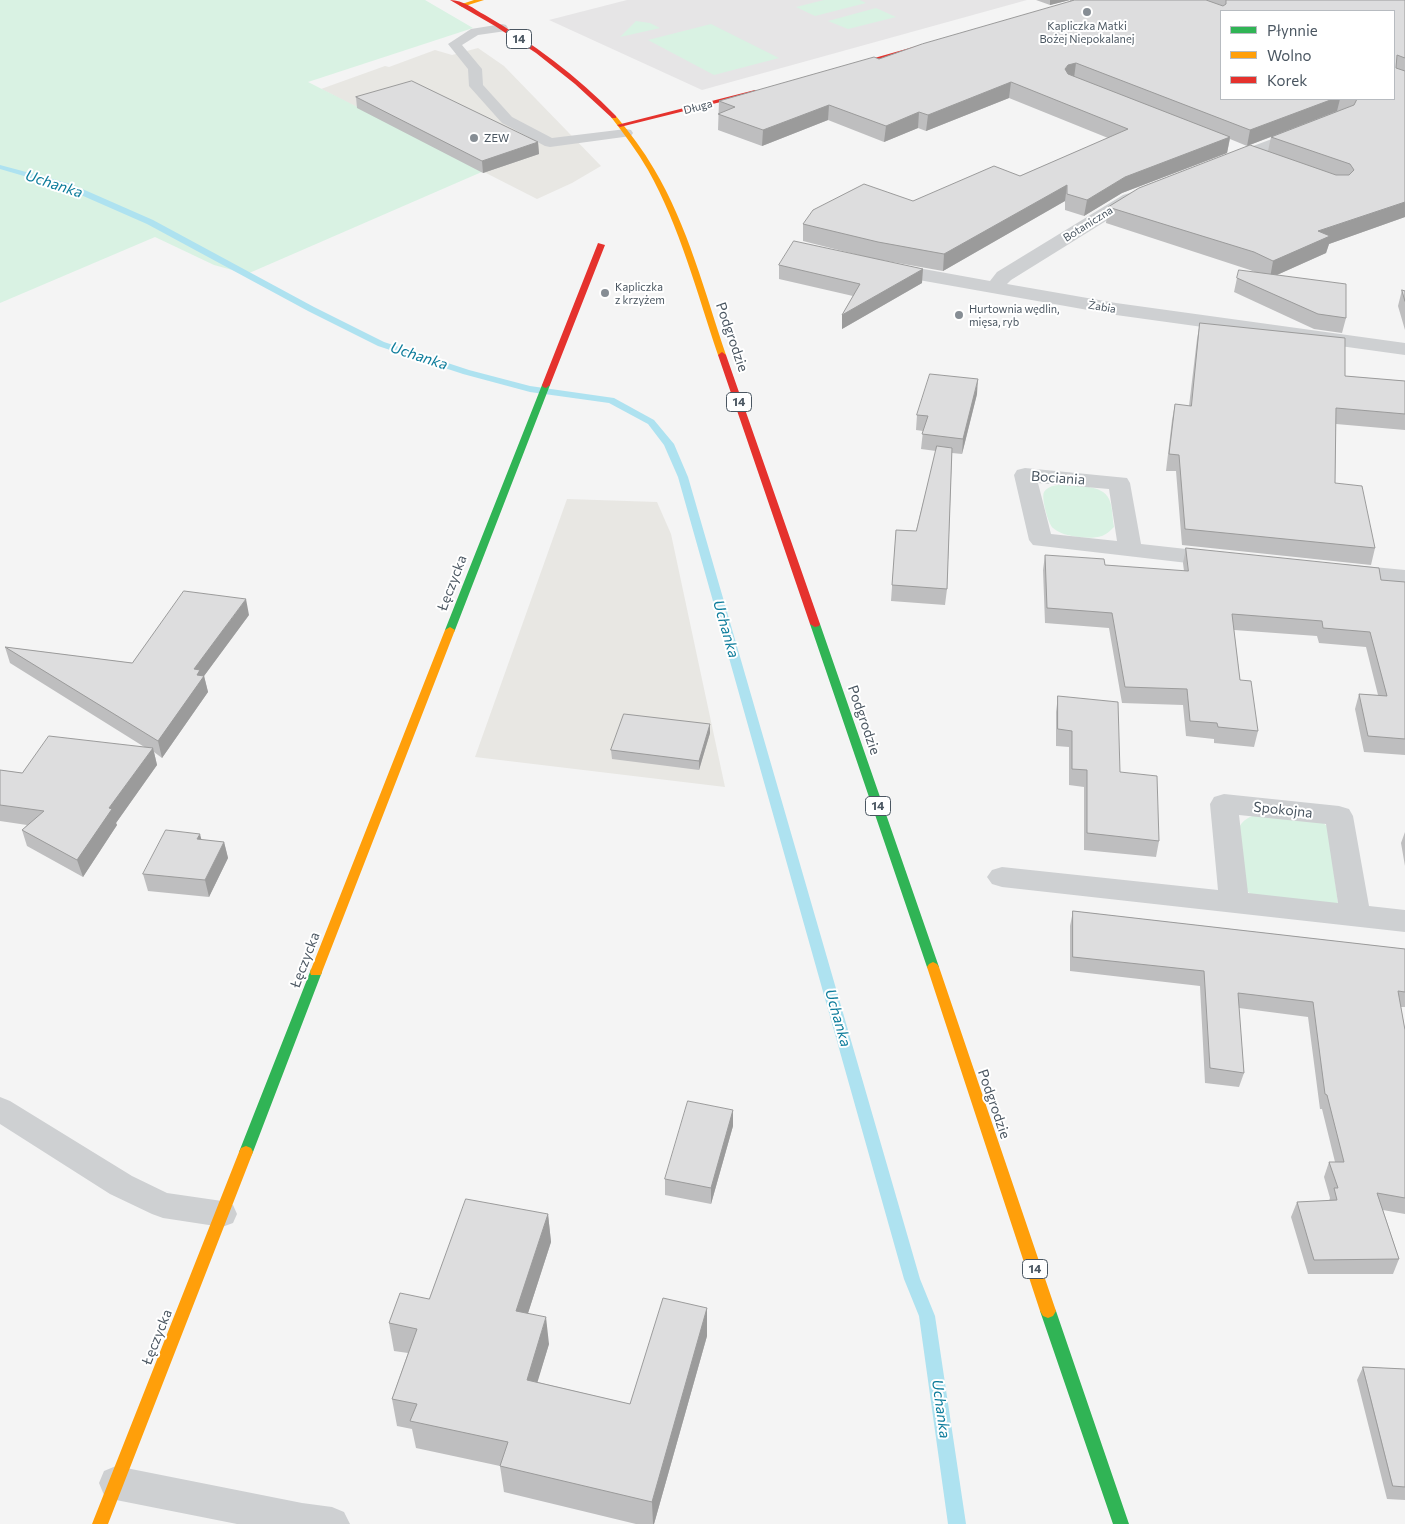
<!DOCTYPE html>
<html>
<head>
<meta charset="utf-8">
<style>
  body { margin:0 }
  #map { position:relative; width:1405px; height:1524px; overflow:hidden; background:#f4f4f4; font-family:Commissioner,sans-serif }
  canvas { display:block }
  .legend { position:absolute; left:1220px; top:10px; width:175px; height:90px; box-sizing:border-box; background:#fff; border:1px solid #b7bbc0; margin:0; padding:6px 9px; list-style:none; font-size:15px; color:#4a5661 }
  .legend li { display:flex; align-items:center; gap:10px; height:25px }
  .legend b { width:25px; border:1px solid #b7bbc0 }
</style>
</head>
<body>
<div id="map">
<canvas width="1405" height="1524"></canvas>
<ul class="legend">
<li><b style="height:6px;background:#30b455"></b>Płynnie</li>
<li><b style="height:6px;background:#ff9f0a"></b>Wolno</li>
<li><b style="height:6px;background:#e5322d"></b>Korek</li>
</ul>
</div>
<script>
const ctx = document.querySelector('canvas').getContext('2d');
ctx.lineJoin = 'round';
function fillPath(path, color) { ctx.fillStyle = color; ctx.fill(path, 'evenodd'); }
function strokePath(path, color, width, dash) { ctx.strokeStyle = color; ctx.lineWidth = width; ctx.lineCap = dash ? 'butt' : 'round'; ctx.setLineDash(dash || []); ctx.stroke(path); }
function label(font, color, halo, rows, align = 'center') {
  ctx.font = font + ' Commissioner,sans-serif'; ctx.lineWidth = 4; ctx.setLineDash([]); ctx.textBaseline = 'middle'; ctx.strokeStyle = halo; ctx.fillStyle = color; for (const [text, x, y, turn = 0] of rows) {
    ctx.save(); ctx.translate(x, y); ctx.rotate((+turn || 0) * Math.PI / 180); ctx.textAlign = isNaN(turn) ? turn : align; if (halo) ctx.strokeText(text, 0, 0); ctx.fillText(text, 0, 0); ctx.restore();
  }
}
const commercial = new Path2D(`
  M478 48 504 66 601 166 572 183 537 199 321 89 385 66 389 67 435 50 452 55Z
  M567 499 657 502 671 534 725 787 475 757Z`);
const education = new Path2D(`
  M627 0H1027L702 90 549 20Z`);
const green = new Path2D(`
  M0 0H425L473 28 308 82 484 171 247 274 214 265 155 237 0 303Z
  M824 0H860L866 3 815 16 796 7Z
  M876 8 896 17 848 29 828 21Z
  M636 21 650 23 660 28 620 37Z
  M711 24 779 58 714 75 648 40Z
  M1061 485C1074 486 1103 484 1109 499 1113 507 1112 518 1114 527 1110 531 1107 534 1102 536 1089 540 1063 537 1053 528 1048 524 1041 497 1044 492 1048 486 1055 485 1061 485Z
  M1261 814 1321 821 1328 827 1338 904 1252 895 1243 888 1238 830C1242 819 1250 816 1261 814Z`);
const stream = new Path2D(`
  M0 165 71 184 153 220 314 307 384 342 469 370 530 386 614 398 654 420 674 444 688 477 920 1279 935 1316 966 1524H948L919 1316 904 1279 678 477 664 445 648 424 609 403 530 392 463 374 378 346 308 311 147 224 65 188 0 169Z`);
const lane = new Path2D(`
  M502 24 506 25 508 28 506 31 478 35 462 45 482 69 483 85 512 117 552 138 626 129 631 130 633 133 631 136 550 147 545 146 502 123 469 86 468 69 448 44 471 29Z
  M0 1097 10 1101 132 1176 167 1193 222 1201 233 1205 237 1214 233 1223 222 1227 163 1218 152 1214 110 1194 0 1124Z
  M116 1466 302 1503 332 1507 344 1512 350 1524H237L116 1500 104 1495 99 1483 104 1471Z`);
const street = new Path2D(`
  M1304 127 1310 129 1312 132 1310 135 1233 166H1221L1218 162 1221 158Z
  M1140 190 1146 191 1149 195 1146 199 1135 203 1011 280 1007 284 1116 303 1405 343V355L1116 315 885 274 878 272 876 268 878 264 885 262 990 281 997 272 1123 195Z
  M1025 468 1127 478 1130 483 1141 544 1222 553 1230 555 1234 560 1230 565 1222 567 1033 545 1029 540 1014 475 1017 470ZM1038 483 1109 489 1117 541 1051 534Z
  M1342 564 1405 570V584L1333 576 1330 571 1333 566Z
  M1224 794 1339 806 1349 809 1353 816 1369 906 1405 910V932L1002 887 992 884 987 877 992 870 1002 867 1218 890 1210 804 1214 797ZM1239 815 1326 824 1338 903 1248 893Z`);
const fast = new Path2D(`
  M546 382 550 385 455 630 454 632H446L445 630 542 385Z
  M815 621 820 624 939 967 937 970H929L927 967 810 624Z
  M316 967 321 969 322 972 253 1152 251 1156 246 1158 241 1156 239 1152 310 972 311 969Z
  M1048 1304 1053 1306 1056 1311 1129 1524H1113L1040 1311 1043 1306Z`);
const slow = new Path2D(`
  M474 0H484L462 7 459 5Z
  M612 116H616C630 133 643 150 654 169 688 226 705 293 726 355L725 357 722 358 718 355C697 293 680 227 648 170 637 151 624 134 611 117Z
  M450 627 455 630 322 972 321 975H311L310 972 445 630Z
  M933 962 937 964 939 967 1056 1311 1053 1316 1048 1318 1043 1316 1040 1311 927 967 929 964Z
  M246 1146 251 1148 253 1152 108 1524H92L239 1152 241 1148Z`);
const jam = new Path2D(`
  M450 0C463 0 474 9 485 15 533 43 577 76 616 116V118H612L575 84 536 53 495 26Z
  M924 44 929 45 844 69 839 68Z
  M755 90 758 92 757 93 620 127 617 125Z
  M598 243 605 245 550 385 546 388 543 387 542 385Z
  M722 352 726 355 820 624 819 626 815 627 810 624 718 355Z`);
const wall = new Path2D(`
  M1036 0H1070L1050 5Z
  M1070 0H1405V217L1329 244 1326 253 1277 275 1346 318 1342 333 1314 329 1234 292 1237 278 1257 273 1250 270 1106 223 1108 207 1268 151 1271 137 1247 146 1230 139 1227 153 1122 193 1084 216 1065 210V201L943 271 881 260 922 283 842 329V315L853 296 779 279V265L870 258 803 241V224L913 201 1020 176 1108 138 1009 98 926 131 918 128 884 142 828 120 762 146 718 130 719 101 879 59 1070 2ZM1394 11V99H1221Z
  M356 97 538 142 539 154 483 173 357 108Z
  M1402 290 1405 291V330L1398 306Z
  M1200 323 1345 376 1405 381V430L1336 424 1335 483 1375 548 1371 565 1182 545 1176 471H1166L1172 420 1175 404 1189 406 1197 339Z
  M977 394 962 454 952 453 947 589 945 605 891 601 896 530 916 531 936 451 921 449 923 431 916 430 917 415Z
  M1186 548 1381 580 1405 582V755L1364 752 1355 709 1359 694 1378 695 1366 647 1319 643 1317 636 1234 630 1240 680 1258 731 1254 747 1214 743V739L1186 736 1183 705 1122 703 1109 628 1045 623 1043 570 1045 555 1105 565 1184 571 1183 563Z
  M249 615 204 676 208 692 162 758 154 752 157 765 116 823 117 825 83 877 27 846 22 830 27 825 0 821V770L22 773 146 748 10 663 5 647 132 663Z
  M1058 696 1120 772 1159 841 1156 857 1084 850V787L1069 785V747L1056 746V712Z
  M710 724V733L699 770 612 759 611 750Z
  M1405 832V866L1401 843Z
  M201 840 224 842 228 858 209 897 148 891 143 874Z
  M1073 911 1405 949V1007H1401L1405 1030V1214L1383 1210 1399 1259 1393 1274H1308L1291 1217 1297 1202 1329 1201 1330 1198 1324 1177 1329 1162H1335L1322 1109H1320L1308 1017 1239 1008 1244 1073 1239 1087 1205 1083 1200 986 1070 971V926Z
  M733 1110V1126L711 1204 665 1195V1179Z
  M548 1214 551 1242 528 1313 549 1344 537 1382 630 1404 707 1308V1336L654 1524H636L504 1492 500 1466 416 1448 412 1429 397 1426 392 1399 408 1353 394 1351 389 1323 429 1299Z
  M1363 1367 1405 1369V1500L1387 1499 1357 1380Z`);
const shadedWall = new Path2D(`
  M1050 0H1070L1050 5Z
  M1076 63 1074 78 1066 80 1065 69 1068 65Z
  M1011 82 1009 98 926 131 928 115Z
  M1333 99H1340L1337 111 1247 146 1250 130Z
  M829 105 828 120 762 146 763 130Z
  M919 112 918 128 884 142 886 126Z
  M1230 137 1227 153 1122 193 1084 216 1087 200 1125 177Z
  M538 142 539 154 483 173 482 161Z
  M1067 185 1065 201 943 271 944 254Z
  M1405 202V217L1329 244 1326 253 1270 278 1273 261 1318 231Z
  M923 269 922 283 842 329V315Z
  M978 379 977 394 962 454 963 439Z
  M246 599 249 615 204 676 208 692 162 758 158 741 194 669Z
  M710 724V733L699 770V761Z
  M153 748 157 765 116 823 117 825 83 877 77 860 109 808Z
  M200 834 204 850 197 839Z
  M224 842 228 858 209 897 205 880Z
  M733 1110V1126L711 1204V1188Z
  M548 1214 551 1242 520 1338 516 1311Z
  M707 1308V1336L654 1524H653L652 1502Z
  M546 1317 549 1344 530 1407 527 1380Z`);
const building = new Path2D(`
  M1075 0H1206L1223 6 1226 4V0H1405V58L1397 55 1396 68 1405 71V202L1318 231 1330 236 1273 261 1254 252 1108 207 1139 188 1250 145 1336 175H1349L1354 170 1350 164 1271 137 1354 105 1357 99H1394V11H1221V99H1333L1250 130 1076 63 1068 65 1065 69 1068 74 1230 137 1125 177 1087 200 1067 194V185L944 254 878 242 803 224 813 210 864 184 913 201 994 166 1020 176 1128 129 1011 82 928 115 919 112 886 126 829 105 763 130 718 114 735 107 719 101 874 57 879 59 922 44Z
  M412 81 538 142 482 161 356 97Z
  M794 241 923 269 842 315 860 284 779 265Z
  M1239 270 1346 284V318L1318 314 1237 278Z
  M1402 290 1405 291V301Z
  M1200 323 1345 338V376L1405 381V414L1336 408 1335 483 1362 486 1375 548 1185 529 1179 455 1169 454 1175 404 1191 406Z
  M930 374 978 379 963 439 922 434 928 416 917 415Z
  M937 446 952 448 947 589 892 585 896 530 916 531Z
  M1186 548 1379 568 1381 580 1405 582V739L1368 736 1359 694 1387 696 1370 632 1323 628 1322 621 1232 614 1240 680 1251 681 1258 731 1218 727 1217 723 1190 721 1187 689 1125 687 1112 613 1047 608 1045 555 1104 559 1105 565 1188 571Z
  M184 591 246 599 194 669 200 670 197 675 204 676 158 741 5 647 132 663Z
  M1058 696 1118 702 1120 772 1157 776 1159 841 1087 833V770L1072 769V731L1058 729Z
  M624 714 710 724 699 761 611 750Z
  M49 736 153 748 109 808 112 809 77 860 22 830 44 811 0 805V770L22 773Z
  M166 830 200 834 197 839 224 842 205 880 143 874Z
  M1073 911 1405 949V992L1398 991 1405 1030V1198L1377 1193 1399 1259 1314 1260 1297 1202 1337 1200 1334 1188H1338L1329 1162H1344L1327 1095 1325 1094 1313 1002 1238 993 1244 1073 1210 1068 1204 971 1073 957Z
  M688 1101 733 1110 711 1188 665 1179Z
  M466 1199 548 1214 516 1311 546 1317 527 1380 630 1404 663 1298 707 1308 652 1502 500 1466 508 1442 410 1421 417 1404 392 1399 417 1329 389 1323 400 1293 429 1299Z
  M1363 1367 1405 1369V1487L1393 1486Z`);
const markers = [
  [1087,12,5,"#868d94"],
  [474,138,5,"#868d94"],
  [605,293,5,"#868d94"],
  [959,315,5,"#868d94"]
];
const farPoinames = [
  ["Kapliczka Matki",1087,26,"center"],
  ["Bożej Niepokalanej",1087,39,"center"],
  ["ZEW",484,138],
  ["Kapliczka",615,287],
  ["z krzyżem",615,300],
  ["Hurtownia wędlin,",969,309],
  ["mięsa, ryb",969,322]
];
const farStreetnames = [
  ["Długa",698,107,-15],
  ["Botaniczna",1088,224,-32],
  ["Żabia",1102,307,10]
];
const shields = [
  [519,39,25],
  [739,402,25],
  [878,806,25],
  [1035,1269,25]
];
const shieldNames = [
  ["14",519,39],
  ["14",739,402],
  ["14",878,806],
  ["14",1035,1269]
];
const streetNames = [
  ["Podgrodzie",732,337,71],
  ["Bociania",1058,478,4],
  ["Łęczycka",452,583,-69],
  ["Podgrodzie",864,720,71],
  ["Spokojna",1283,810,6],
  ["Łęczycka",305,960,-69],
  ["Podgrodzie",994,1104,71],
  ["Łęczycka",157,1337,-68]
];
const waterNames = [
  ["Uchanka",54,184,18],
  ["Uchanka",419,356,18],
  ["Uchanka",726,629,74],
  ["Uchanka",838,1018,74],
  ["Uchanka",941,1409,82]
];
fillPath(commercial, '#e8e7e3');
fillPath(education, '#e6e5e6');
fillPath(green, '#d9f2e3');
fillPath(stream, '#aee2f0');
fillPath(lane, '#ced0d2');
fillPath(street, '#ced0d2');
fillPath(fast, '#30b455');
fillPath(slow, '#ff9f0a');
fillPath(jam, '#e5322d');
fillPath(wall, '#bebebf');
fillPath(shadedWall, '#9b9b9b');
fillPath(building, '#ddddde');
strokePath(building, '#9b9b9b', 1);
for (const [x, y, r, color] of markers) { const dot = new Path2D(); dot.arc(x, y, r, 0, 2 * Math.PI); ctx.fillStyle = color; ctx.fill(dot); strokePath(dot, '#fff', 2); }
label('11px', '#4a5661', '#fff', farPoinames, 'left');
label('11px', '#4a5661', '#fff', farStreetnames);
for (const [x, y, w] of shields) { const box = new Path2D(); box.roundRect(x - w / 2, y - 9.5, w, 19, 4); ctx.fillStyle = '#fff'; ctx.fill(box); strokePath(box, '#4a5661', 1); }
label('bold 12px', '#4a5661', null, shieldNames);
label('14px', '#4a5661', '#fff', streetNames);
label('italic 15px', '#0c7c9b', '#fff', waterNames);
</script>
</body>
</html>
